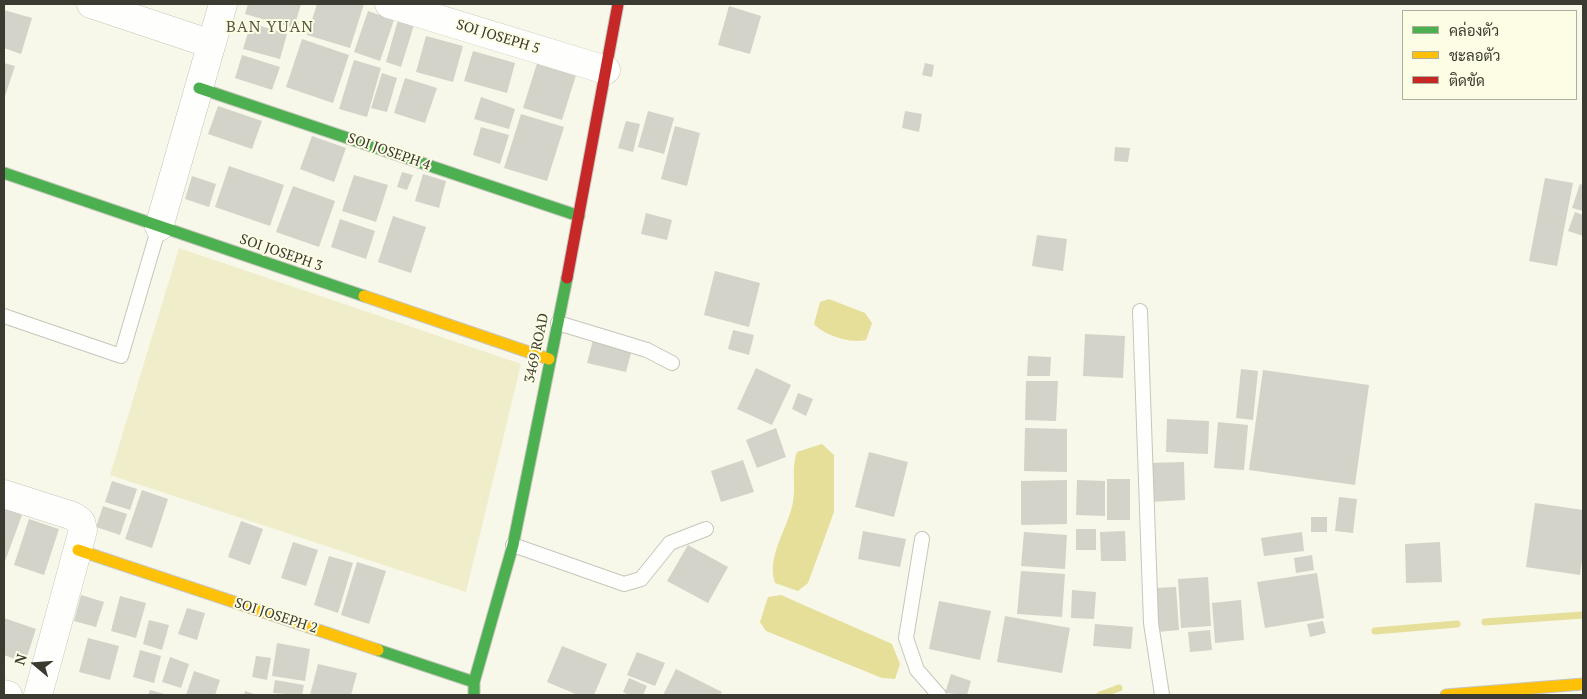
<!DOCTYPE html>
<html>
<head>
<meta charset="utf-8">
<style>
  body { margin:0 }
  #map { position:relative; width:1587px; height:699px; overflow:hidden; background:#f7f7ea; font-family:"PT Serif",Sarabun,serif }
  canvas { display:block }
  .frame { position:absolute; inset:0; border:5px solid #3b3b31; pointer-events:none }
  .legend { position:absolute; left:1402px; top:10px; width:175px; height:90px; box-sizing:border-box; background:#fdfce4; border:1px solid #afaf9c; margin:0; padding:6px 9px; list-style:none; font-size:15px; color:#3b3b31 }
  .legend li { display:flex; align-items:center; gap:10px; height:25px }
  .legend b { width:25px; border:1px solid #afaf9c }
  .north { position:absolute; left:10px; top:639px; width:50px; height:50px; -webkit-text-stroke:4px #fdfce4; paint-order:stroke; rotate:288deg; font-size:14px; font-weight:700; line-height:20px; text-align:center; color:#3b3b31 }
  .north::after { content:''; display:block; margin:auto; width:18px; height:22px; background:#3b3b31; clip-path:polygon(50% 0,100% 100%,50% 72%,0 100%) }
</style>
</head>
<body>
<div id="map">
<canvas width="1587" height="699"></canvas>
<div class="frame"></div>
<ul class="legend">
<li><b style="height:6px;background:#4caf50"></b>คล่องตัว</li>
<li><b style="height:6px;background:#ffc107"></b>ชะลอตัว</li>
<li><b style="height:6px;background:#c62828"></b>ติดขัด</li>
</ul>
<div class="north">N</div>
</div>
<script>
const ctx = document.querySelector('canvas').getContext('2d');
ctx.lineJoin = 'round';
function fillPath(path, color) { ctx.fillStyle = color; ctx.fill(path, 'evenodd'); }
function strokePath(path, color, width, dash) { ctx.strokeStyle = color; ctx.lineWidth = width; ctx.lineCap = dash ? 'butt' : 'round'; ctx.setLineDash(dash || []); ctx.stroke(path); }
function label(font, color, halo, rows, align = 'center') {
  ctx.font = font + ' "PT Serif",serif'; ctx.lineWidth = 4; ctx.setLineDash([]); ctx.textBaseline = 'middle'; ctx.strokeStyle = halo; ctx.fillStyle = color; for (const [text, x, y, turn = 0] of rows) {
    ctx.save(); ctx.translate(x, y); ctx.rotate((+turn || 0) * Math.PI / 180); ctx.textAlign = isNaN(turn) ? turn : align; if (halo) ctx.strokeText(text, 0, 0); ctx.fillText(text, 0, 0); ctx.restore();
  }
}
const green = new Path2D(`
  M179 248 521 364 466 592 110 475Z`);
const water = new Path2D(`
  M829 299 865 313 872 323 866 340C851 344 824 335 814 324L820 302Z
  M822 444 834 455V512L808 583 798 591 775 583C766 556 788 529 793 502 796 485 791 469 797 452Z
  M781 595 892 644 900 664 895 679 882 678 766 631 760 622 768 597Z`);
const stream = new Path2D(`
  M1485 622 1583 615
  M1375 631 1457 624
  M1100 695 1119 688`);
const building = new Path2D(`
  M248 4H301L294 28 245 14Z
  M317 4H364L350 48 307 35Z
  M729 6 761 16 750 54 718 45Z
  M4 10 32 18 21 54 4 48Z
  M368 11 394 20 380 61 354 52Z
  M398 20 414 25 401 67 386 62Z
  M251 23 287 34 280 59 243 49Z
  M426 36 463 46 453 82 416 72Z
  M302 39 349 55 333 103 286 87Z
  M473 51 515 63 507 93 464 81Z
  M242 55 280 67 272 90 235 78Z
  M354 60 381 68 367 117 339 109Z
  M538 60 577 72 562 120 523 108Z
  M4 63 15 66 4 99Z
  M925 63 934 65 932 77 922 75Z
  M382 73 397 78 387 112 371 108Z
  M405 78 437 88 425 123 394 113Z
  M481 97 515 109 509 129 474 119Z
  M218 106 262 121 252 149 208 134Z
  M648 111 674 118 664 154 638 147Z
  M905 111 922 114 919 132 902 128Z
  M521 114 564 127 547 181 504 168Z
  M626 121 640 124 633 152 618 148Z
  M675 126 700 133 687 186 661 179Z
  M481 127 509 135 500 164 473 155Z
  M312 136 346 148 334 182 300 169Z
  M1115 147 1130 148 1128 162 1114 161Z
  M229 166 284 185 270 226 215 207Z
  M402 172 413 175 407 190 397 187Z
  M423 174 446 181 439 208 415 201Z
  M354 175 388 185 376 222 342 211Z
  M192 176 216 184 209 207 185 199Z
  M1545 178 1573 183 1557 266 1529 261Z
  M1580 184 1583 185V211L1572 208Z
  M293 186 335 201 319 247 276 232Z
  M1575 212 1583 215V236L1568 231Z
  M646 213 672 220 667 240 641 234Z
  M393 216 426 227 411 273 378 262Z
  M340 219 375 231 366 259 331 247Z
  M1037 235 1067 239 1063 271 1032 266Z
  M715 271 760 283 749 327 704 315Z
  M733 330 754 335 749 355 728 349Z
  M1085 334 1125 336 1123 378 1083 376Z
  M594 336 633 346 626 372 587 363Z
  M1028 356 1051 357 1050 376H1027Z
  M756 368 791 385 772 425 737 409Z
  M1241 369 1258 371 1253 420 1236 418Z
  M1263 370 1369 385 1355 485 1249 470Z
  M1026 381H1058L1056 421 1025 420Z
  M798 393 813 399 806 416 792 409Z
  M1167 419 1209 421 1208 454 1166 452Z
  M1218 422 1248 425 1244 470 1214 468Z
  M776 428 786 457 757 468 746 440Z
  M1025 428 1067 429V472L1024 471Z
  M869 452 908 462 894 517 855 507Z
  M743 460 754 492 721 502 711 471Z
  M1184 462 1185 500 1149 502 1148 463Z
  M1107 479H1130V520H1107Z
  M1067 480V524L1021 525V481Z
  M1077 480 1105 481V516L1076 515Z
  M112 481 137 489 130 510 105 502Z
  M142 490 168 499 152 548 125 539Z
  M1339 497 1357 499 1353 533 1335 531Z
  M1535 503 1583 510V553L1580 575 1526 567Z
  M103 506 127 514 120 535 96 527Z
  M4 508 22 515 4 564Z
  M1311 517H1327V532H1311Z
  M29 519 59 529 44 575 14 565Z
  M241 521 263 529 250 565 228 557Z
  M1076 529H1096V550H1076Z
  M863 531 906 539 900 567 858 559Z
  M1125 531 1126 561H1101L1100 532Z
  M1024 532 1067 535 1065 569 1021 566Z
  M1302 532 1304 551 1264 556 1261 538Z
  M293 542 318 550 306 586 281 578Z
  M1440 542 1442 582 1406 583 1405 544Z
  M688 545 728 567 708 603 667 581Z
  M1312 555 1314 570 1296 573 1294 558Z
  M329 556 353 563 338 613 314 605Z
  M357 562 386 571 369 624 341 615Z
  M1021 571 1065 574 1062 617 1017 614Z
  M1317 573 1324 618 1265 628 1257 582Z
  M1208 577 1211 626 1181 628 1178 579Z
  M1176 587 1179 630 1157 632 1154 588Z
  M1072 590 1096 592 1094 619 1071 618Z
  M81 595 104 602 96 627 74 621Z
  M120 596 146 603 136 638 111 631Z
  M1241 600 1244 640 1215 643 1212 603Z
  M939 601 991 611 980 660 929 649Z
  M187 608 205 613 197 640 178 634Z
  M1005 616 1070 628 1062 673 997 662Z
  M4 618 36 629 25 663 4 655Z
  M149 620 169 625 162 650 143 644Z
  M1323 621 1326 633 1310 637 1307 624Z
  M1095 624 1133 627 1131 649 1093 646Z
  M1210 630 1212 650 1190 652 1188 632Z
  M88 638 119 646 110 680 79 672Z
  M277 643 310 649 305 681 272 676Z
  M562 646 607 664 594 695H578L547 682Z
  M140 650 161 656 154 683 133 677Z
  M637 652 665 663 655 686 627 675Z
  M256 656 271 658 267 680 252 677Z
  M170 657 189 664 181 688 162 682Z
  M318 664 357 673 351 695H310Z
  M676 669 722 692 720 695H663Z
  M194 671 220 680 215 695H186Z
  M951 674 971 681 967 695 945 693Z
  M629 678 647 686 643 695H629L623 692Z
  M275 680 304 685 302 695 273 693Z
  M150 690 168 695H148Z
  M245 691 257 695H244Z`);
const lane = new Path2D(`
  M1140 311 1151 623 1162 695
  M4 316 121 356 159 227
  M558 323 647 350 672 363
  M922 539 906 638 917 670 939 695
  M513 545 624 584 641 579 670 543 706 529`);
const street = new Path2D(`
  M91 4 211 44
  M389 4 606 70
  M159 227 223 4
  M4 494 73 516 81 522 83 530 38 695
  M4 694 8 695`);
const fast = new Path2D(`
  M199 88 579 216
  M4 173 364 296
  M378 650 474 682
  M474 695V682L513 545 567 278`);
const slow = new Path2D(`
  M364 296 549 359
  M78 550 378 650
  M1446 695 1583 684`);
const jam = new Path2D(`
  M567 278 618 4`);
const streetNames = [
  ["SOI JOSEPH 5",498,37,17],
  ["SOI JOSEPH 4",389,152,19],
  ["SOI JOSEPH 3",281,253,19],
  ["3469 ROAD",537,348,-78],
  ["SOI JOSEPH 2",276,616,18]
];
const quarterNames = [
  ["BAN YUAN",270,27]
];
fillPath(green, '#f0eeca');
fillPath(water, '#e5df9a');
strokePath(stream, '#e5df9a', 7);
fillPath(building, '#d3d3c9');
strokePath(lane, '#c6c6bc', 16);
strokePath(street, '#c6c6bc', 29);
strokePath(fast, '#c6c6bc', 13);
strokePath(slow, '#c6c6bc', 13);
strokePath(jam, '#c6c6bc', 13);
strokePath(lane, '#fefefc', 14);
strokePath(street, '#fefefc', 28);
strokePath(fast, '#4caf50', 11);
strokePath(slow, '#ffc107', 11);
strokePath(jam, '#c62828', 11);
label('14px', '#3b3b31', '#fdfce4', streetNames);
ctx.letterSpacing = '1px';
label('16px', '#565541', '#fdfce4', quarterNames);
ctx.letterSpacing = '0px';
</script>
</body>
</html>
